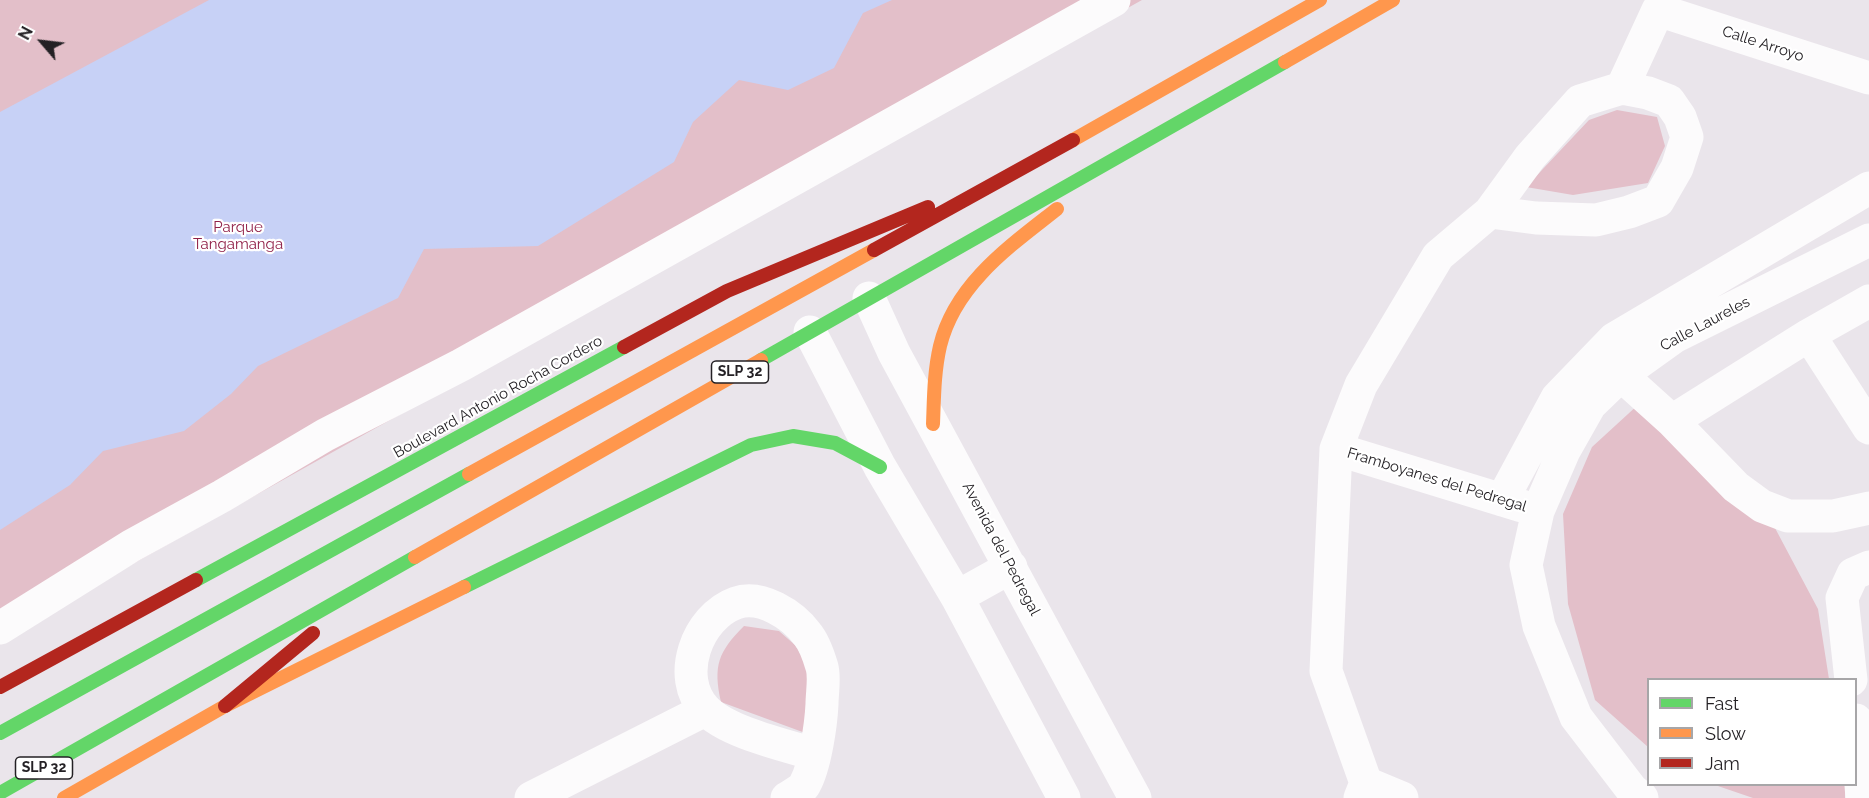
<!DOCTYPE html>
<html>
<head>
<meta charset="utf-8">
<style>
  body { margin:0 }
  #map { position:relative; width:1869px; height:798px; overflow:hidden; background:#eae5eb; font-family:Raleway,sans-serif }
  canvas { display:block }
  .legend { position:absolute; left:1647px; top:678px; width:210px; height:108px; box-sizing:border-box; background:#fff; border:2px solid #a7a6a8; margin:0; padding:8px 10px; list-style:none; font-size:18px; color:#242125 }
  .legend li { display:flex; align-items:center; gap:12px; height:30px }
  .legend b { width:30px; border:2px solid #a7a6a8 }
  .north { position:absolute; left:12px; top:12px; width:60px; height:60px; -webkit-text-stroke:4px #fff; paint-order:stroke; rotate:298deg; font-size:16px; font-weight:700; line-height:24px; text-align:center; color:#242125 }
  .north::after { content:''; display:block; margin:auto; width:21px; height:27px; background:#242125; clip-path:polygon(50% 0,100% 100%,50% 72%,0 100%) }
</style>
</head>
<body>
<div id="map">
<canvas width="1869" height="798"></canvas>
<ul class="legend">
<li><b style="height:8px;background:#63d668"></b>Fast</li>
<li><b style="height:8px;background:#ff974d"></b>Slow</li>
<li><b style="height:8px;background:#b3261e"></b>Jam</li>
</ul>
<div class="north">N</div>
</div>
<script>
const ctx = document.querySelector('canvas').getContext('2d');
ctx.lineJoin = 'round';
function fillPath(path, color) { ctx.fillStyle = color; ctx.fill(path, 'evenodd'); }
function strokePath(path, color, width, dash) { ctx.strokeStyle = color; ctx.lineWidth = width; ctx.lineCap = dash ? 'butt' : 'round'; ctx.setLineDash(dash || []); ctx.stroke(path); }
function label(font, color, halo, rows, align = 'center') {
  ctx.font = font + ' Raleway,sans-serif'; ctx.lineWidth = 4.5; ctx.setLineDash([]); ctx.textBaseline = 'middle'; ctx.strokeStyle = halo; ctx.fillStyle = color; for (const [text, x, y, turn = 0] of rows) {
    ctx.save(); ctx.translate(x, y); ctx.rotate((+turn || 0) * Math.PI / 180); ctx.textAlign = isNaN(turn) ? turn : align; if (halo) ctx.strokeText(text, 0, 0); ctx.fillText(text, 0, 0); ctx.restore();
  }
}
const green = new Path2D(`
  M0 0H1142L0 638Z
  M1617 110 1657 117 1665 146 1648 183 1573 195 1526 187 1589 120Z
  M1640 403 1775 528 1818 609 1829 679 1648 680V747L1595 700 1568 604 1563 514 1592 447Z
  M744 626 779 631 795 645 809 667 808 734 721 702C713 666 718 652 744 626Z
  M1715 785H1845V798H1753Z`);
const water = new Path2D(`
  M209 0H892L863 13 834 68 788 90 739 80 693 122 674 162 538 246 424 249 398 298 258 366 231 394 184 431 103 451 70 485 0 530V112Z`);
const street = new Path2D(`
  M1622 88 1658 10 1869 78
  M869 298 894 353 1135 798
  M810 332 880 467 957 597 1064 798
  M1809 335 1869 428
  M1617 353 1621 375 1672 421 1736 487 1762 506 1788 516H1833L1869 508
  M1672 421 1809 335 1869 301
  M1336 449 1522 506
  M1502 500 1557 398 1614 339 1869 188
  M957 597 1011 567
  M0 628 131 546 222 496 325 435 461 365 1114 0
  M1851 680 1842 598 1853 574 1869 567
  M1856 720 1862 798
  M1366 783 1402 798
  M531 798 705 710
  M787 798C793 794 802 790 805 784 815 766 821 725 822 704 822 693 825 678 822 667 819 657 814 642 807 634 793 615 761 594 736 603 697 617 675 677 705 709 726 732 784 745 814 754
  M1360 798 1366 783 1326 671 1336 449 1361 385 1438 256 1490 212 1530 157 1580 101 1622 88 1648 93 1669 101 1680 117 1687 137 1677 168 1658 201 1629 212 1596 220 1536 218 1490 212
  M1642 798 1632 790 1576 717 1539 626 1526 565 1538 511 1564 451 1590 405 1621 375 1674 337 1869 240`);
const fast = new Path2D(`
  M761 360 1285 62
  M196 580 624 347
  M464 587 751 445 793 436 835 443 880 467
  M0 733 469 474
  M0 793 415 557`);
const slow = new Path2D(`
  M1285 62 1393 0
  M1073 140 1320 0
  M933 424C934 398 934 372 940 346 955 284 1010 246 1057 209
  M469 474 874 250
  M415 557 761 360
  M64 798 225 706 464 587`);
const jam = new Path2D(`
  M874 250 1073 140
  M624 347 727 291 928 207
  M0 687 196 580
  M225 706 313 633`);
const shields = [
  [740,372,57],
  [44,768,57]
];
const shieldNames = [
  ["SLP 32",740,372],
  ["SLP 32",44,768]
];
const streetNames = [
  ["Calle Arroyo",1763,44,18],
  ["Calle Laureles",1705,324,-28],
  ["Boulevard Antonio Rocha Cordero",498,397,-29],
  ["Framboyanes del Pedregal",1437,480,17],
  ["Avenida del Pedregal",1001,549,62]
];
const parkNames = [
  ["Parque",238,227],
  ["Tangamanga",238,244]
];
fillPath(green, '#e3bfc9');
fillPath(water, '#c7d1f6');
strokePath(street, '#fcfbfc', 33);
strokePath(fast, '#63d668', 14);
strokePath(slow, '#ff974d', 14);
strokePath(jam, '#b3261e', 14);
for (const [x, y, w] of shields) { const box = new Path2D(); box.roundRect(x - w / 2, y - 11, w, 22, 4.5); ctx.fillStyle = '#fff'; ctx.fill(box); strokePath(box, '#242125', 1.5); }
label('bold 14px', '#242125', null, shieldNames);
label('15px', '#242125', '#fff', streetNames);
label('15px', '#902048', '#fff', parkNames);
</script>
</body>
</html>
